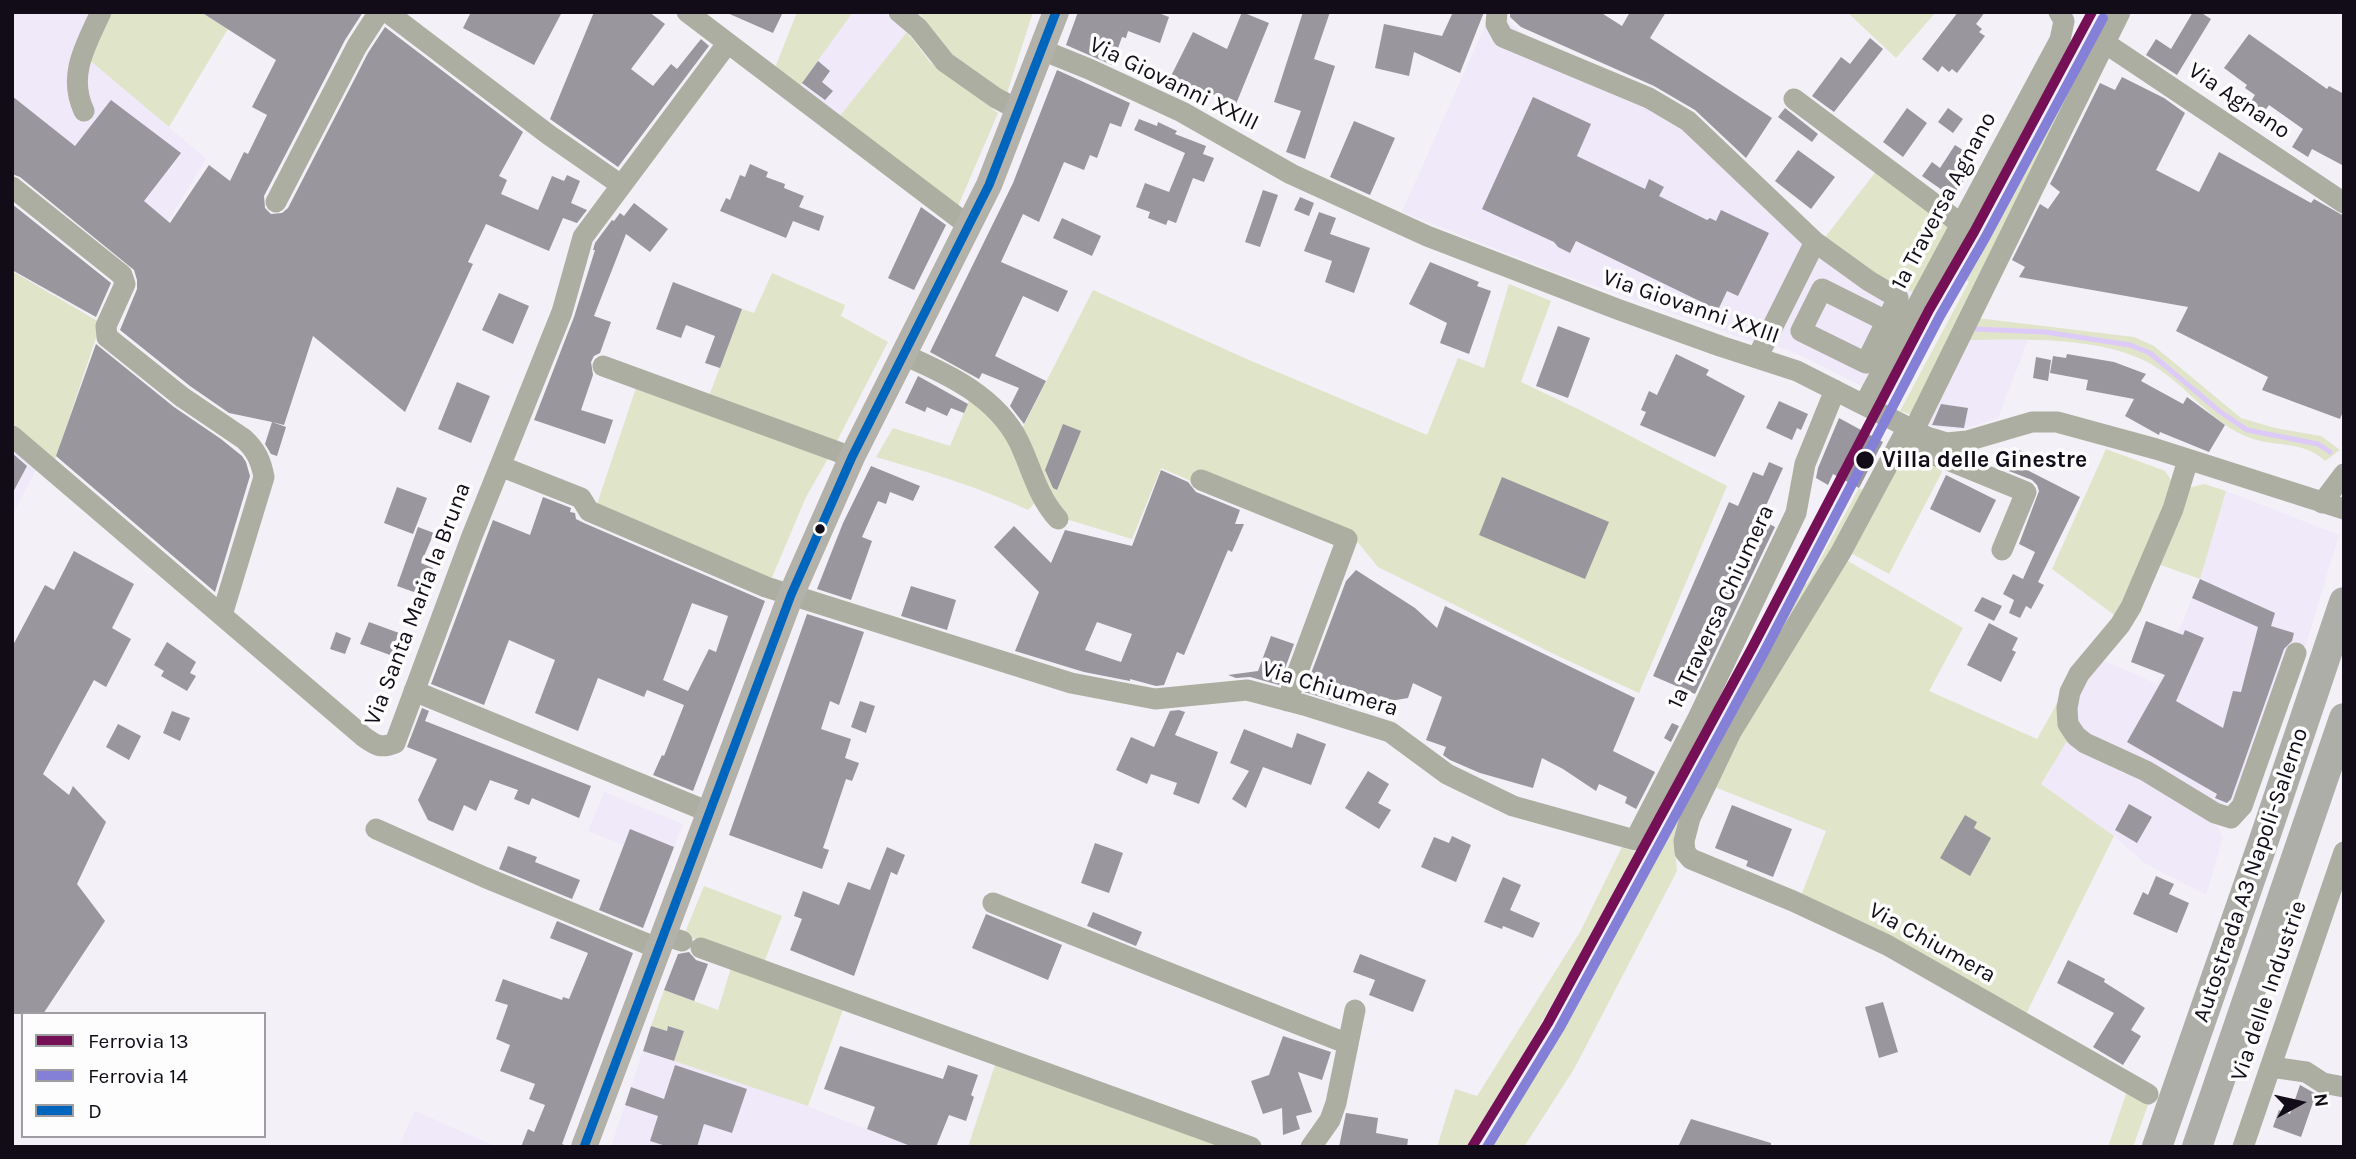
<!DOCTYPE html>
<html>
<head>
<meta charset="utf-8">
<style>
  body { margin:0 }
  #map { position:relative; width:2356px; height:1159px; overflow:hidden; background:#f3f0f7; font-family:Karla,sans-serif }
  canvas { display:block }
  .frame { position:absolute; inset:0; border:14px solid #110c17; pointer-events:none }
  .legend { position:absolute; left:21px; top:1012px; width:245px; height:126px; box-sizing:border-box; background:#fdfdfd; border:2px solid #9f9da1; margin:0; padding:9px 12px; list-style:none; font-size:21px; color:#110c17 }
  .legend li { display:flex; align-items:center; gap:14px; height:35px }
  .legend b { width:35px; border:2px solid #9f9da1 }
  .north { position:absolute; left:2265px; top:1068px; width:70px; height:70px; -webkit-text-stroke:5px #fdfdfd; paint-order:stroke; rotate:82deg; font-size:19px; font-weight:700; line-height:28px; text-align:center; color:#110c17 }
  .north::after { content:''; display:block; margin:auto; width:24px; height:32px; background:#110c17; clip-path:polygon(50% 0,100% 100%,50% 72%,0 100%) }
</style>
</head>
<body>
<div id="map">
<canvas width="2356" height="1159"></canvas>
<div class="frame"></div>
<ul class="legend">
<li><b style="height:9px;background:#751056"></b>Ferrovia 13</li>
<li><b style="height:9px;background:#8480d7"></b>Ferrovia 14</li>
<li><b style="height:9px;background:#0065bd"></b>D</li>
</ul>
<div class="north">N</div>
</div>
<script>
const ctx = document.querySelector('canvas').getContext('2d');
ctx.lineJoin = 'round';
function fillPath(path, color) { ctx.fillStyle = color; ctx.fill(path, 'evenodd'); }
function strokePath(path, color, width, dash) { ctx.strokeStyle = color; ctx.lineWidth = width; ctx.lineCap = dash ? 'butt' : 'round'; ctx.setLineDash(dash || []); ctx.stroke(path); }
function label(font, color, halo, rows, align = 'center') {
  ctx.font = font + ' Karla,sans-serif'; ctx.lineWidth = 7; ctx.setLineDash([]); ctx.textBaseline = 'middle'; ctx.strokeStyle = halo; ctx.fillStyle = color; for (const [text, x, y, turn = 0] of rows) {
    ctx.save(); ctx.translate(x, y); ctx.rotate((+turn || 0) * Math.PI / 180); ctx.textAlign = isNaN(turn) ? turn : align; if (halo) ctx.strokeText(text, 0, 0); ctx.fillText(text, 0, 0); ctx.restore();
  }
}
const built = new Path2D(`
  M12 12H92L78 50 206 159 168 221 12 96Z
  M853 12H883L907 32 839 117 799 87Z
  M1491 12H1506L1511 25 1524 34 1647 89 1818 236 1917 293 1866 388 1804 357 1774 345 1754 342 1558 273 1402 212Z
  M2014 339 2028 340 1998 418 1964 429 1931 427 1924 424 1966 340Z
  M12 441 39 464 12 516Z
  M2226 491 2339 535 2305 647 2293 645 2242 786 2231 802 2221 805 2083 735 2076 720 2077 689 2100 659 2157 684 2200 579Z
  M2067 741 2139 778 2214 821 2223 837 2206 895 2145 863 2114 836 2041 784Z
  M604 792 683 824 668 863 588 831Z
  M643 1051 770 1092 913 1147H611Z
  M415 1111 497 1147H398Z`);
const green = new Path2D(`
  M108 12H201L228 29 169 127 87 58Z
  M797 12H853L799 87 775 68Z
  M918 12H1033L1007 93 949 52Z
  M1847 12H1936L1896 58Z
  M2106 12H2112L1915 416 1900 411 1969 282 1963 278Z
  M907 32 930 62 998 113 958 206 839 117Z
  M1877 170 1953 229 1917 293 1876 280 1823 240Z
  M12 271 101 323 53 466 12 431Z
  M772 273 845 305 841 316 888 342 836 443 709 396 742 309 754 313Z
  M1509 284 1551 301 1521 382 1578 409 1727 486 1639 693 1560 657 1378 567 1351 534 1196 483 1161 468 1132 539 1066 519 1044 493 1022 429 1093 290 1249 360 1427 435 1458 358 1484 368Z
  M1977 318 2134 337 2154 346 2241 418 2275 428 2321 436 2340 450 2325 461C2302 439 2271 448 2245 436 2209 420 2185 384 2151 364 2102 336 2022 339 1966 340Z
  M637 385 830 455 806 497 770 582 597 504Z
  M971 396 1012 443 1036 502 1028 510C979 487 928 472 876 457L893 428 950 446Z
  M2106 449 2165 471 2173 483 2117 617 2052 569Z
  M1906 453 1946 464 1889 574 1847 551Z
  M2204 484 2226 491 2200 579 2158 564 2188 488Z
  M1859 488 1863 490 1675 848 1677 871 1574 1069 1524 1147H1489L1529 1084 1802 581 1807 584Z
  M1843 558 1963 628 1929 691 2037 739 2059 700 2067 741 2041 784 2114 836 2026 1014 1801 896 1826 831 1712 786Z
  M1622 847 1635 852C1581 952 1528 1052 1466 1147H1437L1455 1089 1477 1096 1580 932Z
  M704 886 782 916 763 965 684 935Z
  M732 965 845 1004 808 1106 674 1061 684 1031 669 1026 667 1031 651 1026 664 990 718 1010Z
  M996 1062 1228 1147H968Z
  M2127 1091 2149 1102 2133 1147H2108Z`);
const stream = new Path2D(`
  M1975 329 2045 332 2130 345 2150 353 2219 411 2247 430 2318 444 2330 452`);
const building = new Path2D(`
  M201 12H363L345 40 264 196 265 208 271 214 282 213 288 208 368 53 385 27 523 132 499 176 507 180 501 194 538 210 552 176 564 181 567 175 580 181 571 203 587 210 577 223 563 218 549 251 486 224 468 262 473 264 405 412 313 336 284 425 272 422 286 427 277 456 271 454 265 444 272 422 229 413 190 386 120 330 137 289V280L134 270 20 177 12 174V96L75 146 111 100 181 153 144 201 170 223 209 165 230 181 244 152 248 154 267 115 252 107 276 60Z
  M471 12H562L534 65 463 28Z
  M594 12H649L665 24 631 69 653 86 671 64 677 69 701 39 709 46 618 167 550 119Z
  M725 12H783L773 33Z
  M1078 12H1156L1169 17 1160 43 1128 31 1126 38 1122 37 1112 65 1066 45Z
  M1242 12 1269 23 1236 104 1198 88 1197 90 1191 87 1186 98 1165 88 1193 32 1227 49Z
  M1303 12H1330L1314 59 1335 66 1305 159 1286 152 1301 111 1274 102Z
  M1453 12H1484L1460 73 1414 52 1409 76 1375 68 1384 24 1442 36Z
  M1510 12H1600L1622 26 1630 12H1666L1650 38 1772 118 1746 158 1695 110 1654 86 1521 27 1510 17Z
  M1958 12H1985L1976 24 1982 29 1979 32 1985 36 1957 73 1952 69 1949 72 1942 66 1938 72 1922 59Z
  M2193 12H2200L2211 19 2177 75 2146 55 2156 39 2171 49Z
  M2249 34 2327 89 2329 86 2344 94V166L2312 149 2308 157 2292 147 2303 129 2269 105 2260 118 2246 109 2255 95 2245 88 2247 85 2224 68Z
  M1870 38 1883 49 1834 112 1812 96 1841 57 1850 64Z
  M818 61 830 71 822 82 833 91 825 100 802 83Z
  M1057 70 1130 103 1121 127 1110 123 1097 158 1090 155 1084 170 1064 162 1039 222 1023 214 1001 262 1068 291 1058 312 1023 296 995 356 1046 381 1024 424 1010 406 1019 388 982 373 979 379 930 352 1013 183Z
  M2122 77 2164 98 2185 113 2156 170 2199 192 2219 152 2311 203 2314 199 2344 216V409L2340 419 2262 390 2268 377 2176 331 2188 307 2019 277 2025 267 2012 260 2040 204 2048 209 2060 192 2050 184 2100 83 2115 90Z
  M1533 97 1591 124 1577 156 1645 189 1649 179 1664 187 1659 196 1707 220 1710 218 1716 221 1721 210 1769 233 1738 296 1727 291 1718 310 1576 241 1570 253 1558 247 1554 242 1482 209Z
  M1785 108 1818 134 1812 142 1778 117Z
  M1907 108 1927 123 1903 157 1883 142Z
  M1948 108 1963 119 1953 133 1938 122Z
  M1139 119 1157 126 1158 122 1177 131 1175 134 1206 146 1203 154 1214 158 1204 182 1193 178 1176 223 1168 220 1166 225 1148 218 1150 212 1136 207 1145 183 1169 192 1185 153 1134 130Z
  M1354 121 1395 138 1370 195 1330 177Z
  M1955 145 1975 158V164L1952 197 1922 176 1932 162 1940 168Z
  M1798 150 1835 177 1811 209 1775 181Z
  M750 164 768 172 766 177 785 184 784 188 804 196 799 207 824 216 819 231 793 221 786 238 720 211 726 198 730 200 740 175 745 177Z
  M1263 190 1278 195 1260 247 1245 242Z
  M1300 197 1314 203 1309 216 1294 210Z
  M634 203 668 229 650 252 626 234 594 316 611 322 600 353 594 356 591 362 593 375 581 410 613 420 605 444 534 420 574 317 595 250H593L595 243 612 220 614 221 620 213 624 216Z
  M12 204 111 283 96 317 12 270Z
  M921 207 946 225 914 290 888 278Z
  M1319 212 1336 218 1330 234 1370 248 1354 293 1325 282 1332 261 1304 251Z
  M1062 218 1101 236 1092 256 1053 238Z
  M1430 262 1479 282 1477 286 1491 291 1469 354 1440 343 1447 323 1409 304Z
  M673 282 742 309 720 368 705 363 715 336 686 325 681 338 656 329Z
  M499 293 529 306 513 344 482 330Z
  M1558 326 1590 338 1568 398 1536 386Z
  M96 344 174 407 221 439 242 456 246 462 250 476 215 592 56 456Z
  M1676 354 1709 370 1706 375 1745 396 1715 457 1640 425 1646 412 1641 410 1649 391 1657 395Z
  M2067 354 2114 362 2146 374 2141 381 2183 404 2187 397 2225 425 2209 452 2160 432 2159 435 2125 416 2134 399 2086 390 2088 380 2050 373 2053 356 2066 358Z
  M2036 357 2051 360 2048 381 2033 378Z
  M918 376 968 404 964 413 951 408 947 416 927 407 925 412 905 403Z
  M457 382 490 396 471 443 438 429Z
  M1779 401 1808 414 1801 430 1797 428 1792 440 1766 428Z
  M1941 404 1968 408 1964 428 1932 425Z
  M1839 418 1883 442 1859 488 1833 474 1828 485 1816 478 1818 468Z
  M1063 424 1081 431 1057 490 1053 488 1045 470Z
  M2019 450 2035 458 2029 471 2080 497 2038 582 2044 585 2031 609 2026 606 2020 618 2009 613 2014 600 2003 594 2013 574 2023 579 2035 552 2019 544 2039 491 2037 485 2032 480 2009 471Z
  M12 453 27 466 12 494Z
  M1769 462 1783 468 1760 519 1775 527 1695 694 1653 676 1729 502 1738 506 1753 472 1763 476Z
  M871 466 920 486 913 501 890 492 886 504 878 501 862 537 872 541 851 600 817 589 843 523Z
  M1161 470 1188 482 1196 492 1240 510 1235 524H1244L1232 552 1228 550 1184 655 1177 652 1164 685 1156 686 1130 679V681L1084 672 1015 651 1039 592 994 547 1014 526 1051 563 1065 530 1132 546ZM1097 622 1132 634 1121 662 1085 650Z
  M1946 475 1996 500 1980 533 1930 509Z
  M1502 477 1609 522 1585 579 1479 535Z
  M397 487 427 498 413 534 384 523Z
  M543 497 571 508 570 512 575 513 576 519 584 523 765 601 693 791 653 775 662 755 664 756 684 705 647 690 644 697 598 678 578 731 535 713 555 660 509 640 484 705 431 684 493 520 530 535ZM692 603 728 616 716 652 709 649 688 691 663 680Z
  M418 527 434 533 421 563 433 568 428 582 433 584 428 597 397 586Z
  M74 551 134 584 112 628 131 639 106 687 94 680 43 774 69 795 73 786 106 822 77 884 105 921 43 1014H12V647L45 585 54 590Z
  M1356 570 1415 608 1437 628 1445 606 1635 698 1613 751 1655 772 1636 809 1625 803 1627 797 1599 784 1596 791 1563 769 1542 758 1533 788 1480 773 1450 760 1443 755 1446 747 1426 740 1442 697 1413 683 1408 698 1355 707 1304 692 1346 581Z
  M2200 579 2275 613 2271 626 2294 633 2292 641 2284 649 2231 799 2227 803 2215 798 2217 794 2127 742 2165 675 2131 662 2146 621 2183 635 2185 630 2204 638 2176 701 2223 728 2233 691 2241 692 2258 627 2192 598Z
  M911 586 956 600 947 630 901 616Z
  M1982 597 2002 606 1994 621 1974 611Z
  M807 614 864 632 839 705 830 701 821 729 851 739 845 758 859 763 852 781 846 779 823 848 829 850 822 869 729 835Z
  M369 622 410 637 401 659 360 644Z
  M1989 623 2018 638 2012 650 2016 652 2001 682 1967 665Z
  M336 632 351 638 345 654 330 649Z
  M1271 636 1294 644 1279 685 1250 677 1236 678 1228 675 1258 671Z
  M167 642 196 662 190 673 196 676 187 691 161 676 164 671 154 665Z
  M860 701 875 706 866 733 851 727Z
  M422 708 429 711 425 721 591 786 579 818 532 798 529 805 514 799 518 790 490 780 476 811 464 805 453 831 428 820 418 800 437 759 407 747Z
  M1179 710 1185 712 1175 735 1218 752 1199 804 1173 794 1177 783 1151 774 1147 784 1116 770 1131 737 1154 747 1170 711Z
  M172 711 190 718 180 741 163 733Z
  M1672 723 1679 726 1671 742 1664 738Z
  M118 724 141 736 129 760 106 747Z
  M1244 729 1292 748 1297 733 1326 744 1311 785 1263 767 1246 808 1232 799 1249 771 1230 763Z
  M1368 771 1389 784 1378 803 1391 810 1379 829 1345 808Z
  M2129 804 2152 817 2137 843 2115 830Z
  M1732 805 1792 829 1773 877 1746 866 1748 861 1715 848Z
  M1965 815 1977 822 1974 828 1991 838 1970 876 1940 858Z
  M630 829 674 847 643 928 599 910Z
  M1452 836 1471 845 1456 882 1421 867 1434 837 1449 843Z
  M1095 843 1123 853 1109 893 1081 883Z
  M508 846 537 857 535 862 580 880 572 899 499 869Z
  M887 847 905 855 897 875 891 872 854 976 790 950 802 919 794 916 803 891 839 905 848 882 870 890Z
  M2156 876 2174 884 2169 894 2189 903 2177 933 2133 914 2143 892 2148 895Z
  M1503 877 1521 885 1510 910 1540 923 1533 938 1503 926 1502 929 1484 922Z
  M1093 912 1142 932 1136 946 1087 926Z
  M986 914 1062 945 1048 980 972 948Z
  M557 921 633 953 562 1144 569 1147H521L528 1129 534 1132 545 1105 529 1099 535 1084 500 1071 510 1045 496 1039 508 1005 495 1001 503 979 562 1000 563 997 569 999 588 953 550 938Z
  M689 952 696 960 708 964 694 1001 664 990 678 954Z
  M1360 954 1426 980 1413 1012 1369 995 1375 980 1353 972Z
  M2068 960 2105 979 2104 982 2145 1008 2131 1030 2141 1036 2123 1065 2093 1047 2114 1013 2057 983Z
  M1883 1002 1898 1052 1879 1058 1865 1007Z
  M651 1026 667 1031 668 1026 684 1031 674 1061 643 1051Z
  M1283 1036 1331 1052 1322 1080 1298 1072 1312 1112 1296 1116 1300 1129 1283 1135 1282 1108 1263 1114 1251 1081 1269 1075Z
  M840 1046 943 1079 948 1065 978 1075 971 1095 974 1097 966 1121 949 1115 936 1147H913L867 1129 875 1107 824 1089Z
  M675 1065 747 1089 732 1133 704 1124 697 1147H669L650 1141 658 1116 625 1105 631 1087 664 1099Z
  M2300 1085 2316 1094 2301 1137 2273 1127 2279 1110 2290 1114Z
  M1346 1113 1378 1118 1376 1133 1408 1139 1407 1147H1339Z
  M1691 1119 1771 1143V1147H1678Z`);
const minor = new Path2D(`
  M387 12 549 135 621 185
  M687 12 969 226
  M899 12 918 28 945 62 996 98 1019 110
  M1497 13 1496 24 1503 37 1649 98 1688 121 1815 242 1757 358
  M2105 43 2344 203
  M1042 50 1089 69 1182 112 1291 174 1427 236 1617 309 1720 346 1797 371 1927 437 1947 443 1967 441 2032 422H2057L2156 449 2344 509
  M1794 99 1961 224
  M84 111C67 75 86 45 101 12
  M12 187 122 275 125 284 106 326 107 337 182 397 244 439C256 450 261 461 264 477L222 615
  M276 202 357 46 379 12
  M1815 242 1869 281 1898 298 1866 363 1801 331 1822 289 1886 321
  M904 355C948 374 997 397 1019 442 1032 469 1037 496 1058 519
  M603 366 852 457
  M1864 405 2060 40 2064 21 2059 12
  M1907 429 1841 552 1731 732 1690 818 1684 841 1685 852 1691 859 1793 901 1887 945 2148 1094
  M1913 432 2120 12
  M12 436 364 737C375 745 381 749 395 743L472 536 562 312 583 237 727 44
  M1899 445 1943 458 2026 492 2002 550
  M2188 460 2173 509 2131 607 2120 625 2079 674 2070 692 2067 708 2068 724 2076 736 2085 743 2146 771 2215 813 2231 818 2242 806 2296 653
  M500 466 581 498 589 511 766 587 1071 683 1155 699 1247 690 1304 705 1390 732 1447 774 1513 806 1635 840 1698 718 1796 513 1805 464 1835 390
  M1201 480 1347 539 1287 701
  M2322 503 2344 474
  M414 691 709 812
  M376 829 484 877 657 948
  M993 903 1348 1044
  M663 935 682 941
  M701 948 1251 1147
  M2271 1067 2306 1072 2323 1083 2344 1087
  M1311 1147 1330 1120 1336 1103 1355 1010
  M2243 1147 2344 852`);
const major = new Path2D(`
  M584 1147 791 595 852 457 989 185 1056 12`);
const highway = new Path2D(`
  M2157 1147 2265 837 2344 602
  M2197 1147 2344 718`);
const bus1 = new Path2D(`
  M584 1147 791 595 852 457 989 185 1056 12`);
const rail1 = new Path2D(`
  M1472 1147 1548 1023 1752 648 1929 310 1974 232 2092 12`);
const rail2 = new Path2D(`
  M1487 1147 1559 1029 1763 654 1940 316 1985 238 2103 18`);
const markers = [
  [1865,460,10,"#110c17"],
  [820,529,6,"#110c17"]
];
const streetNames = [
  ["Via Giovanni XXIII",1174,84,26],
  ["Via Agnano",2239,101,34],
  ["1ª Traversa Agnano",1944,201,-62],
  ["Via Giovanni XXIII",1691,307,19],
  ["Via Santa Maria la Bruna",418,604,-69],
  ["1ª Traversa Chiumera",1721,607,-65],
  ["Via Chiumera",1330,689,17],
  ["Autostrada A3 Napoli-Salerno",2251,875,-71],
  ["Via Chiumera",1932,943,29],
  ["Via delle Industrie",2269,991,-71]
];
const stopNames = [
  ["Villa delle Ginestre",1882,460]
];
fillPath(built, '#efe9f9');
fillPath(green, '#e0e4c9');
strokePath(stream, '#ddcaf8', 5);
fillPath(building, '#99969e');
strokePath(minor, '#acaea1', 21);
strokePath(major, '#b2b2aa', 26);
strokePath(highway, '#adaea8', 30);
strokePath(bus1, '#0065bd', 9);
strokePath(rail1, '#751056', 10);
strokePath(rail2, '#8480d7', 10);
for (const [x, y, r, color] of markers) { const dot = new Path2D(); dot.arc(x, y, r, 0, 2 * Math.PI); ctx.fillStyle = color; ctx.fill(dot); strokePath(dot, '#fdfdfd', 2.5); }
label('23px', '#110c17', '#fdfdfd', streetNames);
label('bold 23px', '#110c17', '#fdfdfd', stopNames, 'left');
</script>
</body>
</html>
